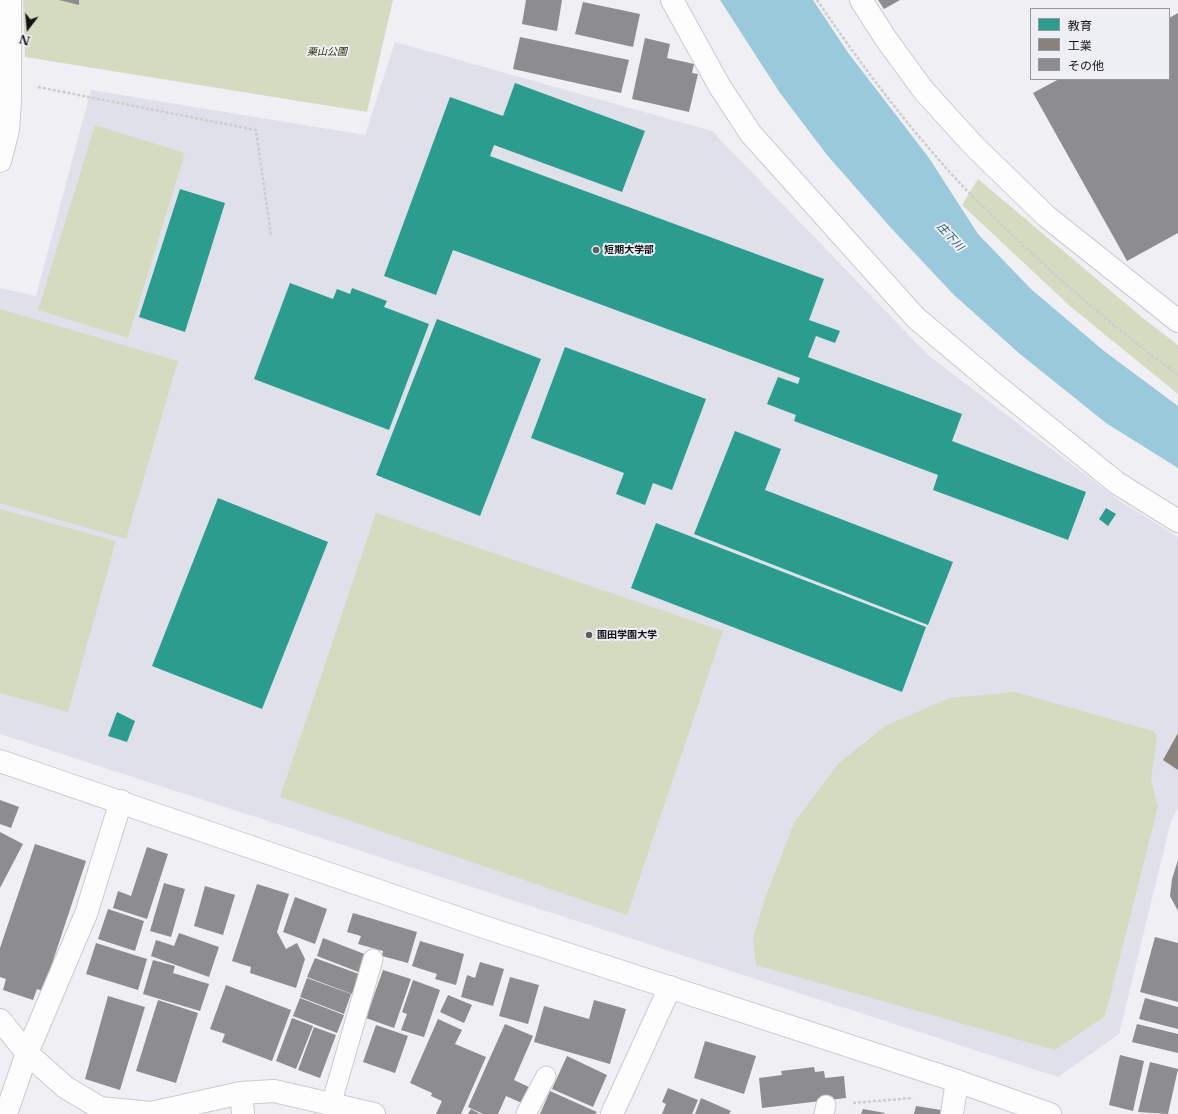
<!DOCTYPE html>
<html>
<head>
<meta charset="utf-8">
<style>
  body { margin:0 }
  #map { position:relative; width:1178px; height:1114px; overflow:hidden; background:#efeff4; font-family:"Libre Baskerville","Noto Sans JP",serif }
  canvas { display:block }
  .legend { position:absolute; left:1030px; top:8px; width:140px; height:72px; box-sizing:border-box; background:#eeeef5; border:1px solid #96969b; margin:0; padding:5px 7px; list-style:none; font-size:12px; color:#131315 }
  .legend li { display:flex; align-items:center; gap:8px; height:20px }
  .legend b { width:20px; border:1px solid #96969b }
  .north { position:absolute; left:8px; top:8px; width:40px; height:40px; -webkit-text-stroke:3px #eeeef5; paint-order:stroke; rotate:196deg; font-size:11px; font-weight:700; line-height:16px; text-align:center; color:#131315 }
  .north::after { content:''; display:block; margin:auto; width:14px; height:18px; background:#131315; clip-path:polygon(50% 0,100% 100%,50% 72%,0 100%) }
</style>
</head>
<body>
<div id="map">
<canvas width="1178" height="1114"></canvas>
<ul class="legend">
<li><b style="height:11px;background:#2a9d8f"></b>教育</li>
<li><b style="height:11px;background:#8a817c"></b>工業</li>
<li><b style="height:11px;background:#8d8d90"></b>その他</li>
</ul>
<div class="north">N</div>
</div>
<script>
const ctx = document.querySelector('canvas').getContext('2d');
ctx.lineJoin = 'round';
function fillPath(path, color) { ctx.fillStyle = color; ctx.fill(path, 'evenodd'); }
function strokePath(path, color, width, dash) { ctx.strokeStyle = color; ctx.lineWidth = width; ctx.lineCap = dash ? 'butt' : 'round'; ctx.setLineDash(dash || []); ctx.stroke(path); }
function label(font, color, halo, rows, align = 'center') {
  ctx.font = font + ' "Libre Baskerville","Noto Sans JP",serif'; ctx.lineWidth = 4; ctx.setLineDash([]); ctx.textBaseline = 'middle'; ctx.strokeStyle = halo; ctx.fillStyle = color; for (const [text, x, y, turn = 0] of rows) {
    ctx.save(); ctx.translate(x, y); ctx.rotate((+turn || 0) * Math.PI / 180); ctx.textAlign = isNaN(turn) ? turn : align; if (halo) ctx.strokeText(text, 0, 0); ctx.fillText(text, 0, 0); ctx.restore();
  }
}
const built = new Path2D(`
  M395 42 712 131 929 356 1120 501 1178 537V808L1171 821 1119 1034 1058 1077 0 734V288L36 296 91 90 365 135Z`);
const green = new Path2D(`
  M23 0H393L367 112 25 57Z
  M95 125 185 153 128 338 38 310Z
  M978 179 1144 319 1178 345V394L1071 307 962 205Z
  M0 309 178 361 126 539 0 503Z
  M0 509 116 541 68 712 0 693Z
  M376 513 723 631 627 915 280 797Z
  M1015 692 1153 731 1157 737 1151 780 1158 807 1105 1016 1055 1050 756 965 753 938 766 896 794 823 838 764 885 726 949 698Z`);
const water = new Path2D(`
  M720 0H813L849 54 929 158 978 234 1031 289 1104 351 1178 406V468L1106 423 1020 354 954 295 892 229 827 155 780 93Z`);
const schools = new Path2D(`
  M515 83 645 131 622 192 494 145 490 156 824 279 809 320 840 331 835 343 816 336 808 357 962 414 952 441 1086 492 1068 540 933 490 938 475 794 421 796 415 767 404 778 377 798 384 800 378 453 250 436 295 384 276 450 97 503 116Z
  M180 189 225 203 185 332 139 317Z
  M290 283 333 299 337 289 350 294 352 288 387 301 384 307 429 324 389 430 254 379Z
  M437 319 541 359 480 516 376 475Z
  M565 347 706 399 672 490 653 483 645 505 616 494 624 473 531 438Z
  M735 431 781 449 765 490 953 562 928 625 694 534Z
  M218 498 328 542 262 709 152 666Z
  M1106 508 1116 514 1108 526 1099 519Z
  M656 523 926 627 902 692 631 588Z
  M117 712 135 721 127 742 108 736Z`);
const industry = new Path2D(`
  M1178 733V770L1163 760Z`);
const building = new Path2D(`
  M59 0H79V5Z
  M526 0H562L557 31 522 24Z
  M878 0H900L884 9Z
  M583 2 640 14 633 47 575 34Z
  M1178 13V233L1127 261 1033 93 1059 79H1169V18Z
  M520 37 629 60 621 93 513 69Z
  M645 38 670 44 667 58 694 64 692 73 698 74 689 112 632 99Z
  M0 800 19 807 11 828 0 824Z
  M0 832 23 844 0 888Z
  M35 844 86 861 43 991 37 989 33 1000 3 990 6 979 0 977V948Z
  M147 847 168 854 147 919 113 908 118 891 131 896Z
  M1178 860V911L1170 896 1172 879Z
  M164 883 185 889 171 937 150 931Z
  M257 884 289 894 277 932 286 949 297 943 305 959 296 988 250 973 251 967 232 961Z
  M205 886 235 895 223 935 194 926Z
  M295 897 327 909 315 944 283 932Z
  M108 909 144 921 135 951 98 939Z
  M353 913 417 932 408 963 382 956 383 951 358 944 361 936 347 932Z
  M179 933 219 947 209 977 151 956 156 940 174 946Z
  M1155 937 1178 943V1002L1140 992Z
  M323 938 367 955 361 973 317 956Z
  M420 941 464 954 456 985 435 979 437 974 412 966Z
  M96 943 147 959 138 990 86 974Z
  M315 958 359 974 352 994 307 977Z
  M153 960 175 966 173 973 209 984 200 1011 143 994Z
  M480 962 504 969 493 1006 461 997 467 975 475 978Z
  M383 970 411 979 394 1028 366 1018Z
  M510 977 539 985 528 1024 499 1016Z
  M307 978 351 994 344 1014 300 997Z
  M413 980 440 990 424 1037 401 1030 407 1014 402 1012Z
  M226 985 291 1010 272 1061 222 1042 225 1034 210 1029Z
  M448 995 472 1005 464 1023 440 1012Z
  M108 996 145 1007 120 1090 85 1079Z
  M300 998 344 1015 337 1033 293 1016Z
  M1145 998 1178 1007V1029L1139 1019Z
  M158 1000 198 1013 176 1083 136 1071Z
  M594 1000 626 1009 610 1064 534 1042 544 1006 589 1019Z
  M292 1018 313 1026 296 1069 276 1061Z
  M438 1019 462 1030 455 1044 486 1057 461 1114H436L442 1101 431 1096 432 1093 410 1083Z
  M505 1024 533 1036 514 1080 531 1088 524 1104 506 1096 498 1114H483L468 1107Z
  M1137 1024 1178 1034V1053L1132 1042Z
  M376 1025 408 1036 395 1073 363 1062Z
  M314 1027 336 1035 320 1078 298 1070Z
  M705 1041 756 1056 744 1094 694 1078Z
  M1120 1055 1144 1061 1133 1111 1109 1105Z
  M567 1056 607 1075 593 1107 552 1089Z
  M1150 1062 1178 1069 1168 1114 1138 1112Z
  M814 1067 815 1072 824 1071 825 1078 844 1076 846 1098 762 1108 759 1078 782 1075 781 1071Z
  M668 1088 698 1100 692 1114H662L666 1104 662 1102Z
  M550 1091 597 1112 595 1114H540Z
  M701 1098 731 1111 729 1114H695Z
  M916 1106 941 1110 940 1114H914Z
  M471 1109 480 1114H468Z
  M863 1109 885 1113 884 1114H861Z`);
const path = new Path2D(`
  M817 0C855 56 895 110 940 161 960 185 983 206 1005 228 1060 281 1117 330 1178 375
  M38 87 256 130 271 236
  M853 1103 913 1098`);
const lane = new Path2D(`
  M331 1105 373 959
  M526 1114 546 1076
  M824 1114 826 1105`);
const street = new Path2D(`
  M672 0 720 87 751 134 916 318 992 382 1117 483 1178 521
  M861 0 886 39 924 91 974 146 1046 216 1178 321
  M0 161 8 130 10 101V0
  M0 1020 27 1053 65 1087 100 1108 151 1113 241 1093 274 1091 374 1114
  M241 1093 243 1114
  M6 1114 27 1053 86 914 121 801
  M612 1114 670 987
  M952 1114 957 1081`);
const secondary = new Path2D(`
  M0 761 481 926 957 1081 1050 1114`);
const markers = [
  [596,250,4,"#606063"],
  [589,635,4,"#606063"]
];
const parkNames = [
  ["栗山公園",327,52]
];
const poiNames = [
  ["短期大学部",604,250],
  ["園田学園大学",597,635]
];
const waterNames = [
  ["庄下川",950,237,47]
];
fillPath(built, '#e0e0ea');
fillPath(green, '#d5dbc0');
fillPath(water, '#9ac9dc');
fillPath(schools, '#2a9d8f');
fillPath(industry, '#8a817c');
fillPath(building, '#8d8d90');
strokePath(lane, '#cacbce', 21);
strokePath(street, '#cacbce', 24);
strokePath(secondary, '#cacbce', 24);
strokePath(path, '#cdcdce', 2.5, [3, 2]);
strokePath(lane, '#fdfdfd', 19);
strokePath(street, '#fdfdfd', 22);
strokePath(secondary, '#fdfdfd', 22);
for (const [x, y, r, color] of markers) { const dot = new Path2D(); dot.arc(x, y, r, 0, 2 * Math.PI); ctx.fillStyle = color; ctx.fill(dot); strokePath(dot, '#eeeef5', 1.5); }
label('italic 10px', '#2c3205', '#eeeef5', parkNames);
label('bold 10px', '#131315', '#eeeef5', poiNames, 'left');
label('italic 11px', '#1a5263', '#eeeef5', waterNames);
</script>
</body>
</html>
